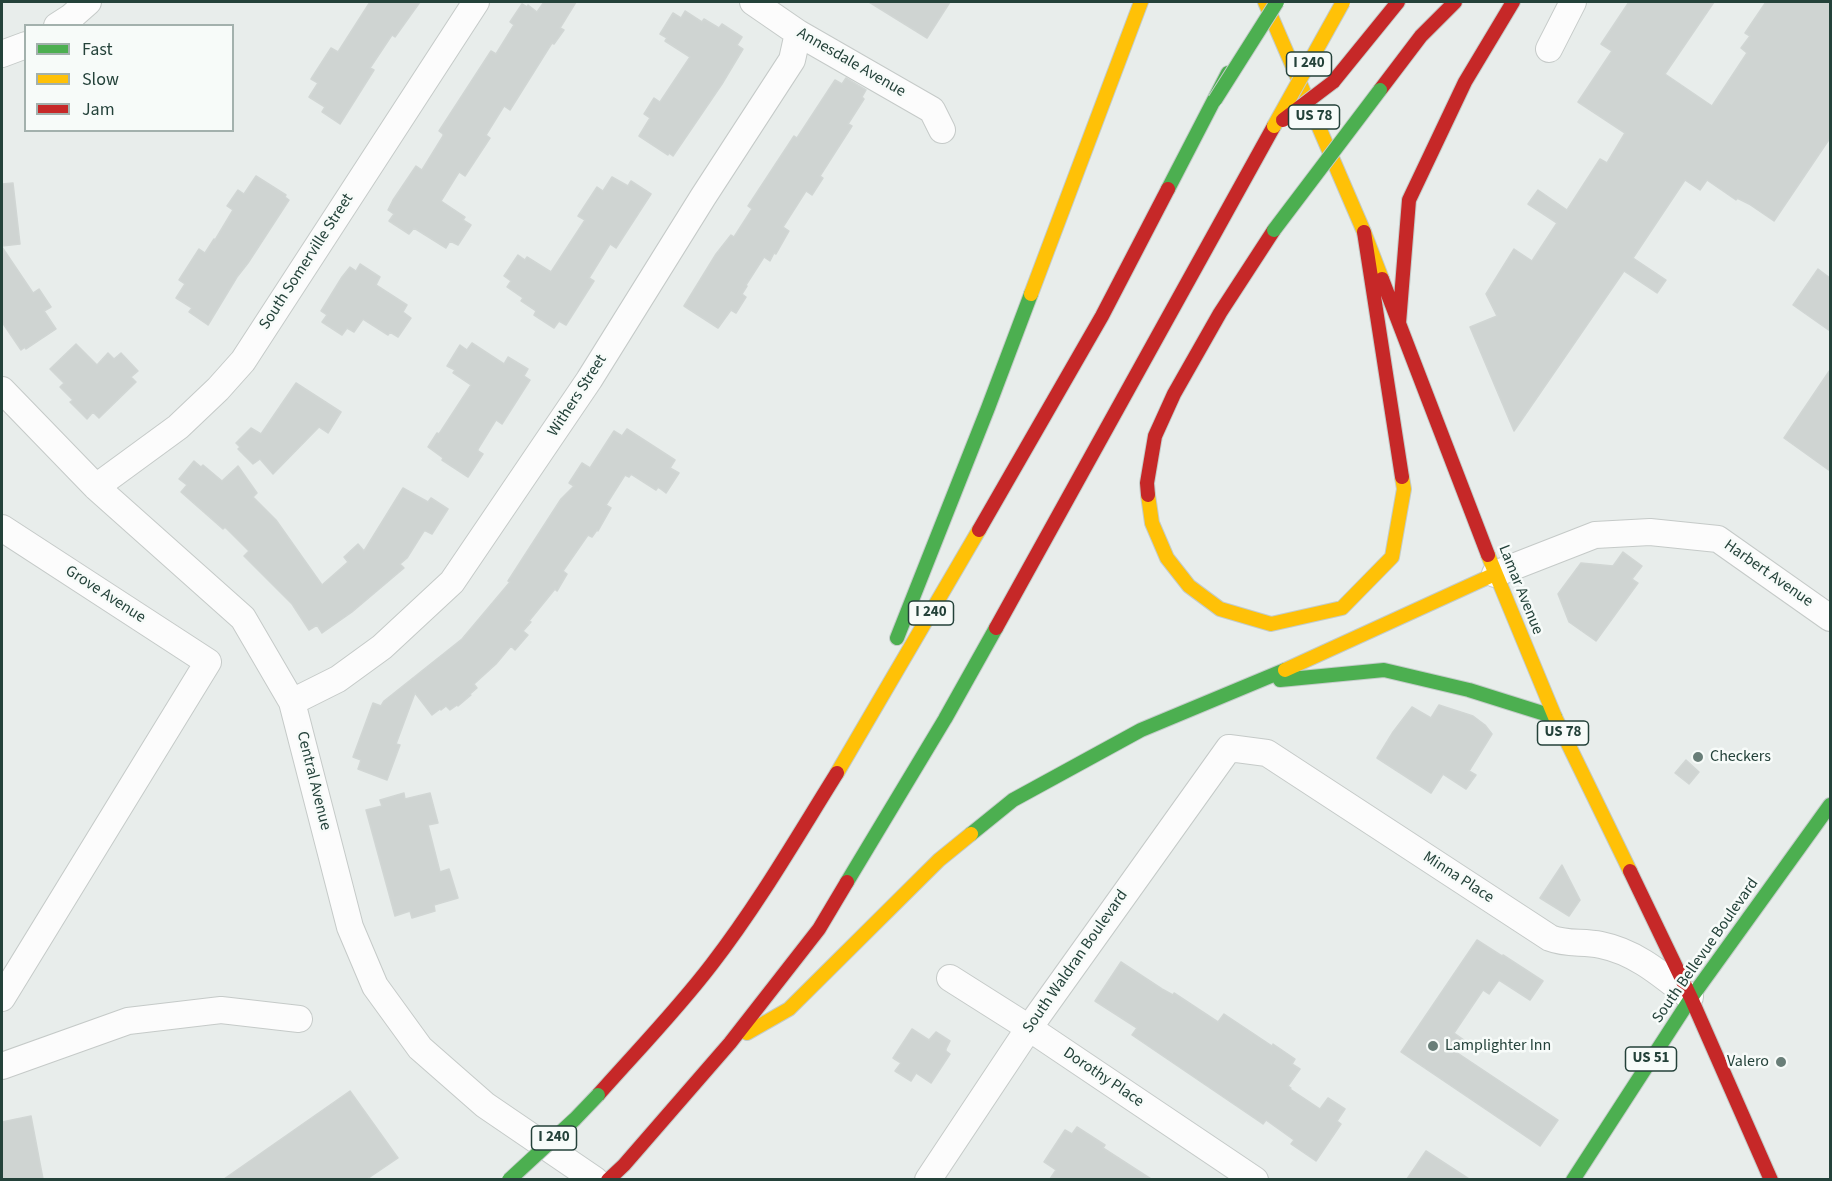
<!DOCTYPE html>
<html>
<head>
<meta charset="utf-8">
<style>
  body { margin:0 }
  #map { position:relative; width:1832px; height:1181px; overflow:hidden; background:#e8edeb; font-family:"Source Sans 3",sans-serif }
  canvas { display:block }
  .frame { position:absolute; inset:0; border:3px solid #24423a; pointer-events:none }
  .legend { position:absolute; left:24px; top:24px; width:210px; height:108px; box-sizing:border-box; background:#f7fbf9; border:2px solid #a3b1ad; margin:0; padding:8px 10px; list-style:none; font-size:18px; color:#24423a }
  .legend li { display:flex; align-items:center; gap:12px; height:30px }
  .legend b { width:30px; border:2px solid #a3b1ad }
</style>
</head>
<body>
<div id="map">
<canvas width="1832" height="1181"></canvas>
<div class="frame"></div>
<ul class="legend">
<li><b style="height:8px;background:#4caf50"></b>Fast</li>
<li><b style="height:8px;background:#ffc107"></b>Slow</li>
<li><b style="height:8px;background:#c62828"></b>Jam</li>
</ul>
</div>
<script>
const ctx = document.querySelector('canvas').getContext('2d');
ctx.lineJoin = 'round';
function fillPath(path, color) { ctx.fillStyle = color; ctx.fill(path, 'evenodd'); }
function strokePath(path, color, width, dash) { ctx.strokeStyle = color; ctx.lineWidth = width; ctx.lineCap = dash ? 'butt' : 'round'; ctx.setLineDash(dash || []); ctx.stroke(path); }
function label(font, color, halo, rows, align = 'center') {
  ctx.font = font + ' "Source Sans 3",sans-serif'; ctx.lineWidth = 5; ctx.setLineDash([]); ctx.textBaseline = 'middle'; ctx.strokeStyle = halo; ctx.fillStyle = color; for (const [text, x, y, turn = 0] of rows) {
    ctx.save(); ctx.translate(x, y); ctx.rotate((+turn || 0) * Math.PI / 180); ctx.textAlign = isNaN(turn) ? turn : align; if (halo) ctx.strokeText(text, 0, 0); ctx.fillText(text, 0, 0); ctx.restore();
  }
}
const building = new Path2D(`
  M370 2H420L395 37 392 35 370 68 374 70 340 124 322 112 325 107 309 97 318 83 311 79 331 48 338 52Z
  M544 2H576L560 28 564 30 554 44 552 43 510 110 504 106 486 135 490 138 465 176 459 172 441 201 465 217 463 220 471 225 458 245 450 241 446 248 414 228 409 234 389 221 394 214 388 210 393 200 416 166 422 170 443 136V134L439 131 491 51 496 54 514 25 510 22 522 4 527 7 528 5 537 12Z
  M869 2H950L927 38Z
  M1629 2H1714L1665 74 1712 106 1747 53 1741 48 1750 36 1745 33 1766 2H1830V138L1774 221 1749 204 1737 198 1736 200 1707 180 1700 190 1685 180 1633 258 1666 280 1657 293 1624 271 1514 431 1470 327 1497 316 1486 294 1514 249 1532 261 1557 223 1528 204 1538 190 1567 210 1600 159 1607 163 1625 133 1578 102 1612 51 1601 44Z
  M685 11 702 22 704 19 719 28 722 24 742 37 737 45 743 49 722 84 673 156 669 153 668 155 639 136 650 118 644 114 654 98 660 102 690 57 665 41 667 38 660 34 673 13 681 18Z
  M846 78 866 90 862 97 864 99 848 124 852 126 820 176 823 178 812 195 806 191 783 227 789 231 776 254 774 253 770 261 764 257 746 285 747 286 742 294 746 297 736 313 731 310 718 328 684 306 716 254 731 235 734 237 752 209 748 206 794 136 797 138 835 80 842 84Z
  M256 176 286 195 285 197 289 200 248 263 237 277 208 325 189 312 192 308 176 298 185 284 179 280 199 249 205 253 214 239 215 240 233 210 227 206 238 190 244 194Z
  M612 177 628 186 631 181 651 194 616 248 610 244 589 278 594 281 566 325 559 321 554 328 534 315 536 311 521 301 523 298 507 287 511 281 504 276 518 255 525 260 527 257 551 272 585 220 578 216 597 187 603 191Z
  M13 183 20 244 2 246V184Z
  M2 247 33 293 39 289 51 307 44 311 56 329 26 349 25 347 21 350 2 322Z
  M360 264 380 277 376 285 407 305 403 312 411 318 398 337 390 332 388 335 363 319 354 332 347 328 342 335 322 322 327 315 321 311 342 277 350 267 356 271Z
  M1818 269 1830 278V331L1793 305Z
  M472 343 504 364 508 357 528 369 524 376 530 380 502 424 496 420 478 449V451L483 454 468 477 442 460 443 458 428 447 437 433 439 434 471 385 453 373 455 370 447 366 460 345 467 350Z
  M76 344 97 365 108 353 114 359 121 353 138 371 131 377 136 382 99 418 93 412 87 419 70 402 73 400 60 387 64 383 50 369Z
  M1830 370V471L1784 438Z
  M296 383 341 412 328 433 319 427 273 474 260 459 253 464 238 449 240 447 236 443 251 428 261 434Z
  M627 429 675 460 670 468 679 473 666 493 658 487 656 490 631 474 629 477 625 475 606 505 611 508 598 531 597 530 592 537 588 535 563 571 567 574 557 591 555 589 529 621 531 622 523 631 528 635 515 650 511 646 496 664 474 684 477 688 470 694 471 695 458 706 457 705 450 710 446 706 441 710 440 709 432 715 415 693 396 744 400 745 387 780 358 769 361 760 353 757 373 703 381 706 384 701 462 639 510 582 508 581 561 499 574 486 569 483 582 463 590 468 614 431 622 436Z
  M194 461 201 467 203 465 222 481 238 466 257 493 253 497 276 520 322 585 348 562 344 557 358 544 364 551 403 488 428 502 431 498 448 509 432 534 426 531H424L407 558 400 564 404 568 352 612 322 633 317 625 309 630 292 604 244 556 249 551 225 527 223 529 181 492 187 485 179 479Z
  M1623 552 1642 566 1632 579 1638 583 1596 641 1569 622 1558 594 1581 563 1613 566Z
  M1439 705 1473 716 1485 725 1492 734 1469 771 1476 775 1466 789 1443 774 1431 793 1377 758 1393 732 1412 707 1431 718Z
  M1686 760 1699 772 1689 784 1675 773Z
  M404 793 405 799 430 793 438 823 428 825 440 872 449 869 458 898 434 905 435 911 412 918 410 911 395 916 366 810 382 806 380 800Z
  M1562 865 1580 900 1569 916 1540 898Z
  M1477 940 1502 956 1503 955 1543 981 1530 1000 1499 980 1489 994 1483 990 1454 1033 1464 1040 1456 1052 1558 1120 1540 1146 1401 1052Z
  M1121 962 1162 989 1173 995 1174 993 1218 1022 1224 1014 1272 1046 1273 1044 1295 1059 1292 1064 1300 1069 1288 1086 1291 1088 1290 1089 1320 1109 1328 1098 1345 1109 1337 1121 1341 1124 1316 1161 1291 1144 1294 1140 1266 1120 1263 1124 1132 1035 1137 1028 1095 1001Z
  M912 1029 929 1040 936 1032 950 1041 946 1049V1051L950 1054 931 1083 916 1073 911 1081 895 1071 901 1063 893 1058Z
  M350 1091 398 1158 367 1179H224Z
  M31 1116 43 1179H3L2 1171V1122Z
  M1077 1127 1105 1145 1103 1148 1151 1179H1050L1056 1170 1044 1162 1065 1130 1072 1134Z
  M1426 1151 1469 1179H1407Z`);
const street = new Path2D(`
  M753 2 798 33 932 110 942 130
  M57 26 71 17 88 2
  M1549 49 1573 2
  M2 54 26 45
  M2 390 96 487 243 618 292 702 350 927 375 986 420 1048 485 1105 595 1180
  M96 487 178 427 218 389 243 361 476 2
  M2 528 208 662 2 998
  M1495 574 1595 535 1650 532 1718 539 1830 618
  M292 702 338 679 382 647 452 582 589 380 703 197 792 60 798 33
  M950 978 1029 1028 1255 1180
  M2 1066 128 1021 221 1010 299 1019
  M928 1180 1029 1028 1229 748 1267 753 1550 938C1568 945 1582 941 1601 945 1636 952 1662 975 1690 997`);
const fast = new Path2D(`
  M1168 189 1228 73
  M897 638 988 408 1031 294
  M1280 680 1384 670 1469 690 1555 717
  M971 834 1013 800 1141 730 1285 670
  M847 882 945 719 996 628
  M1573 1180 1691 998 1830 805`);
const slow = new Path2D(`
  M1265 2 1364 232 1382 279
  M1031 294 1141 2
  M1148 495 1152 523 1167 558 1189 586 1220 609 1271 624 1342 608 1392 557 1404 489 1402 477
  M1488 555 1555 717 1630 871
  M1285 670 1495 574
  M837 773 979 530
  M747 1033 789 1009 939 860 971 834`);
const jam = new Path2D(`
  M1333 82 1398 2
  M1380 90 1421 36 1455 2
  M1364 232 1402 477
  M1382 279 1488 555
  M1399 323 1409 200 1465 82 1513 2
  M1148 495 1147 483 1155 436 1174 394 1220 313 1274 230
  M979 530 1102 316 1168 189
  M996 628 1274 126
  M1630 871 1691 998 1771 1180
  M598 1095C636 1052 677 1010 712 964 759 903 797 837 837 773
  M608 1180 624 1165 730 1043 819 929 847 882`);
const fastBridge = new Path2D(`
  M1215 100 1277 2
  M1274 230 1380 90
  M509 1180 575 1119 598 1095`);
const slowBridge = new Path2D(`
  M1274 126 1343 2`);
const jamBridge = new Path2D(`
  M1283 120 1333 82`);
const markers = [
  [1698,757,6,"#697e78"],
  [1433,1046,6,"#697e78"],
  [1781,1062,6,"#697e78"]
];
const shields = [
  [1309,64,45],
  [1314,117,51],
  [931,613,45],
  [1563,733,51],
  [1651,1059,51],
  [554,1138,45]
];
const shieldNames = [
  ["I 240",1309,64],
  ["US 78",1314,117],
  ["I 240",931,613],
  ["US 78",1563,733],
  ["US 51",1651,1059],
  ["I 240",554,1138]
];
const streetNames = [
  ["Annesdale Avenue",851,63,30],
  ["South Somerville Street",307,262,-57],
  ["Withers Street",578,396,-57],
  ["Harbert Avenue",1768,574,35],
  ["Lamar Avenue",1520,590,68],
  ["Grove Avenue",105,595,33],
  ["Central Avenue",313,781,76],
  ["Minna Place",1458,878,33],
  ["South Bellevue Boulevard",1706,951,-55],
  ["South Waldran Boulevard",1076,962,-55],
  ["Dorothy Place",1103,1078,34]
];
const poiNames = [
  ["Checkers",1710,757],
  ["Lamplighter Inn",1445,1046],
  ["Valero",1769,1062,"right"]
];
fillPath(building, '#cfd4d2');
strokePath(building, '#d1d6d4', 1.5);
strokePath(street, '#c5cac8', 28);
strokePath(fast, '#c3ccc9', 16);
strokePath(slow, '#c3ccc9', 16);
strokePath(jam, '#c3ccc9', 16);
strokePath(street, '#fcfcfc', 26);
strokePath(fast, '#4caf50', 14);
strokePath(slow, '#ffc107', 14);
strokePath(jam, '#c62828', 14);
strokePath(fastBridge, '#c3ccc9', 16, []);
strokePath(slowBridge, '#c3ccc9', 16, []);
strokePath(jamBridge, '#c3ccc9', 16, []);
strokePath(fastBridge, '#4caf50', 14);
strokePath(slowBridge, '#ffc107', 14);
strokePath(jamBridge, '#c62828', 14);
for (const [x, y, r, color] of markers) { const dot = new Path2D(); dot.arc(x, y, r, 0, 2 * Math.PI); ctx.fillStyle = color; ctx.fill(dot); strokePath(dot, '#f7fbf9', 2); }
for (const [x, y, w] of shields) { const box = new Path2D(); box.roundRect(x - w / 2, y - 12, w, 24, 4.5); ctx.fillStyle = '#f7fbf9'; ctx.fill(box); strokePath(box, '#24423a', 1.5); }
label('bold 15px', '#24423a', null, shieldNames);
label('16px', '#24423a', '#f7fbf9', streetNames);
label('16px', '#24423a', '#f7fbf9', poiNames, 'left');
</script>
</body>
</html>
